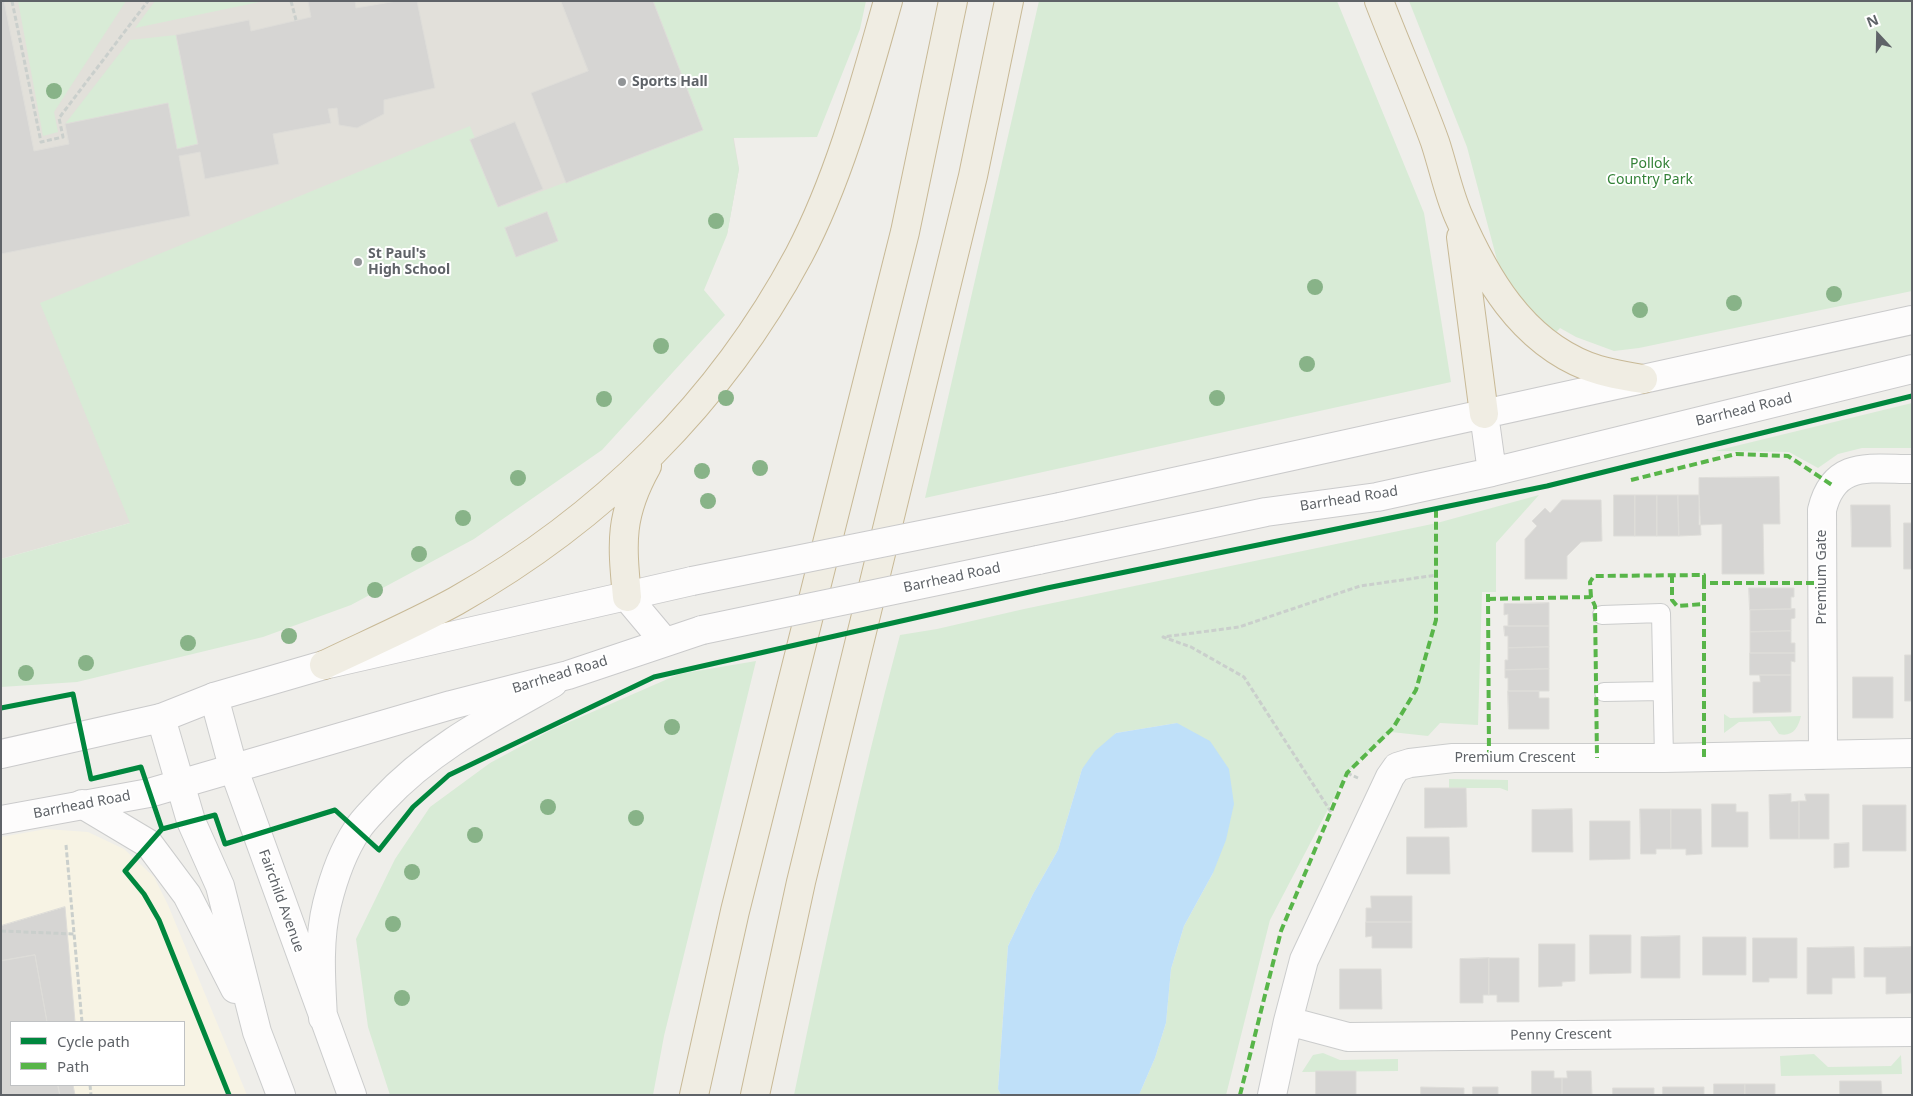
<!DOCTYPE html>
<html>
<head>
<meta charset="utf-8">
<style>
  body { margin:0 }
  #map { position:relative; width:1913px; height:1096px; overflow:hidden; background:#efeeea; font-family:"Noto Sans",sans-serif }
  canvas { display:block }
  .frame { position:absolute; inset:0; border:2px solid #5f6368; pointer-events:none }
  .legend { position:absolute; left:10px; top:1021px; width:175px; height:65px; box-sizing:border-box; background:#fff; border:1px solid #bfc1c3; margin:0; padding:6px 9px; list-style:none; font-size:15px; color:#5f6368 }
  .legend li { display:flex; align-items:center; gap:10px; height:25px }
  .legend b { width:25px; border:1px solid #bfc1c3 }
  .north { position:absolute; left:1853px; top:10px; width:50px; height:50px; -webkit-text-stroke:4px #fff; paint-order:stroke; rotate:339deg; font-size:14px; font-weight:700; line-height:20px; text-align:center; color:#5f6368 }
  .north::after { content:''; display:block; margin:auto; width:18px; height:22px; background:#5f6368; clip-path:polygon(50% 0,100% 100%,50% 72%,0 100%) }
</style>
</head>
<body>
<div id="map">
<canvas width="1913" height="1096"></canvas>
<div class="frame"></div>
<ul class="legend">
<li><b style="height:6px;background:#00873e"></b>Cycle path</li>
<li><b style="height:6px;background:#58b549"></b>Path</li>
</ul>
<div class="north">N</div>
</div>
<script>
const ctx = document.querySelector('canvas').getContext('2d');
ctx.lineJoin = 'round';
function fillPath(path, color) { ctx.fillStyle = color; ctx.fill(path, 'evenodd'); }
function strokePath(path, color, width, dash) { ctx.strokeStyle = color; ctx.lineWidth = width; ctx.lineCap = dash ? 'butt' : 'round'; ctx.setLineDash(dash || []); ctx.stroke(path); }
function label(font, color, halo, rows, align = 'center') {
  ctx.font = font + ' "Noto Sans",sans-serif'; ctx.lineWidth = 4; ctx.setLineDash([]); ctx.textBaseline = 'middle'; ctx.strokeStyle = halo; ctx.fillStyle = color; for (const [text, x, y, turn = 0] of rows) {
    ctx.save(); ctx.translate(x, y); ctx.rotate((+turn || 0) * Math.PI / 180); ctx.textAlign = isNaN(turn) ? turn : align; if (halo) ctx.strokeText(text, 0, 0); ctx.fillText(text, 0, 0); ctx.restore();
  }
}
const commercial = new Path2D(`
  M46 829 88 832 124 849 154 877 168 905 247 1095H1V837ZM11 1022H184V1085H11Z`);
const education = new Path2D(`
  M1 1H711L739 169 727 235 130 523 1 559Z`);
const green = new Path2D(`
  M18 1H126L54 112 58 132 43 136Z
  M155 1H264L135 28Z
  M653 1H866L860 29 817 137 733 138 739 169 727 235 704 290 725 315 602 450 474 539 351 605 263 637 77 682 1 687V559L130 523 40 303 470 126 503 206 703 130Z
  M1039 1H1337L1424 213 1451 382 925 498Z
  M1409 1H1912V291L1639 348 1614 351 1576 337 1560 328 1552 337 1509 289 1497 260 1467 147Z
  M176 35 198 144 177 149 168 103 65 124 130 40Z
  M1912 403V448H1862L1838 454 1818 468 1789 452 1715 451Z
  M1539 495 1496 543V592H1482L1478 725 1440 723 1428 736 1391 732 1347 773 1270 920 1226 1095H1139L1155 1058 1166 1023 1171 969 1184 926 1213 873 1177 723 1116 733 1082 769 1058 850 1033 894 1008 946 998 1089 1001 1095H794C826 941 859 787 900 635L937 629 1024 609 1437 523Z
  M756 661 664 1036 653 1095H390L368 1027 356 939 395 859 430 807 490 763 551 730 679 674Z
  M1724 714 1730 718 1801 716C1798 729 1792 737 1779 734L1770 721 1739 722 1724 733Z
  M1449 779 1508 780V791L1500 788H1449Z
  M1323 1053 1340 1060 1398 1059V1071L1302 1072 1313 1055Z
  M1814 1054 1828 1067 1891 1066 1901 1055 1902 1074 1781 1076 1780 1056Z`);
const water = new Path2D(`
  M1177 723 1210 741 1229 769 1234 804 1226 840 1213 873 1184 926 1171 969 1166 1023 1155 1058 1139 1095H1001L998 1089 1008 946 1033 894 1058 850 1082 769 1095 751 1116 733Z`);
const building = new Path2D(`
  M1 1H4L34 151 69 144 65 124 168 103 177 149 198 144 176 35 249 20 251 31 311 17 308 1H355L356 8 397 1H417L435 88 384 100V114L357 128 339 125 337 108 328 109 331 123 273 134 279 164 205 179 200 152 179 156 190 216 1 254Z
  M561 1H653L703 130 566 183 531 93 588 71Z
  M515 122 543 189 498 207 470 140Z
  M547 212 558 241 516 257 505 228Z
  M1779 477 1780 524H1763L1764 574H1722V524L1699 525V478Z
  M1614 495H1635V536H1614Z
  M1635 495H1657V536H1635Z
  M1657 495H1678L1679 536H1657Z
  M1678 495H1699L1701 535 1679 536Z
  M1562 500H1601L1602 541 1581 542 1567 556V579H1525V539L1537 526 1532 521 1545 508 1550 513Z
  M1851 505H1890L1891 547H1852Z
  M1904 523H1912V569H1904Z
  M1749 588H1794V597H1791V609L1750 610Z
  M1549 603V626H1508V614L1504 615V604Z
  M1795 609V618L1791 619V631L1750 632V610Z
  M1504 626H1549V647L1508 648V636H1505Z
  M1791 631V643H1795V653H1750V632Z
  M1549 647V669L1505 670V660H1508V648Z
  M1750 653H1795V662L1791 661V675H1750Z
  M1905 655H1912V701H1905Z
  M1549 669V691H1508V678H1505V670Z
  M1760 675H1791V712L1753 713V682H1760Z
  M1853 677H1893V718H1853Z
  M1508 691H1539V698H1549V729H1509Z
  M1425 788H1466L1467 827 1425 828Z
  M1791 794V802L1799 801V839H1770L1769 795Z
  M1805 794H1829V839H1799V801H1806Z
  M1712 804H1736V812H1748V847H1712Z
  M1863 805H1906V851H1863Z
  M1572 809 1573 852H1532V810Z
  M1640 809H1671V849H1656V854H1641Z
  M1671 809H1701L1702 854 1686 855V849H1671Z
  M1590 821H1630V859L1590 860Z
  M1407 837H1449L1450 874H1407Z
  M1849 843V867L1834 868V844Z
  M1371 896H1412V922H1366V908H1371Z
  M65 907 75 1022H47L35 955 1 961V926Z
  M1366 922H1412V948H1372V936L1366 937Z
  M1590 935H1631V973L1590 974Z
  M1680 936V978H1641V937Z
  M1703 937H1746V975H1703Z
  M1753 938H1797V978H1769V982H1753Z
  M1539 944H1575V981L1562 982V986L1539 987Z
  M1854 947 1855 978H1832V994H1807V948Z
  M1911 947 1912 993 1886 994V977H1864V948Z
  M35 955 47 1022H11V1085H58L60 1095H1V961Z
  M1489 958V995H1483V1003H1460V959Z
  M1489 958H1519V1002H1497V995H1489Z
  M1340 969H1381L1382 1009H1340Z
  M1316 1071H1356V1095H1316Z
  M1532 1071H1554V1078H1562V1095H1532Z
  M1567 1071H1591L1592 1095H1562V1078H1567Z
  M1840 1081H1881L1882 1095H1840Z
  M1714 1084H1745V1095H1714Z
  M1745 1084H1775V1095H1745Z
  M58 1085H73L75 1095H60Z
  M1421 1087 1464 1088V1095H1421Z
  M1473 1087H1498V1095H1473Z
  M1663 1087H1704V1095H1663Z
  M1613 1088H1654V1095H1613Z`);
const path = new Path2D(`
  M12 1 41 142 63 137 59 118 148 1
  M291 1 296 20
  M1347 773 1358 778
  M1331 812 1244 677 1191 647 1163 637 1239 627 1360 586 1437 575
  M66 845 82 1022
  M1 931 74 934
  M90 1085 91 1095`);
const service = new Path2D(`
  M1602 615 1661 613 1664 758
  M1604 692 1662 691`);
const minor = new Path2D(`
  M1823 755 1822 510C1834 460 1870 469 1912 469
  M1288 1021 1304 960 1390 777 1397 767 1410 763 1453 758H1664L1912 753
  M1272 1095 1288 1021 1348 1037 1912 1032`);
const tertiary = new Path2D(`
  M214 697 233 767 352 1095
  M161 718 191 821 220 886 257 1032 281 1095
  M82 804 149 844 187 895 235 989
  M323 1018C321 981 318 940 327 904 333 880 343 851 357 830 363 820 374 810 382 801 430 749 491 718 553 683`);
const secondary = new Path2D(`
  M1484 414 1492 472
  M1060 507 1912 320
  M1038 560 1266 512 1377 497 1492 472 1912 369
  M627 597 664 641
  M1 754 161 718 214 697 324 665 692 581
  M1 820 149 793 451 705 568 675 702 630`);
const motorway = new Path2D(`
  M1379 1C1397 48 1418 95 1435 142 1443 166 1448 192 1458 215 1485 277 1521 340 1587 366 1605 373 1624 376 1643 379
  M1461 237 1484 414
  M627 597C622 543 619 516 647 466
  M324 665C368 644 414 624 456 601 601 519 720 403 799 255 840 177 864 86 888 1
  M694 1095 735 911 905 232 953 1
  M755 1095 801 882 973 176 1009 1`);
const secondaryBridge = new Path2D(`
  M692 581 1060 507
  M702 630 1038 560`);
const quiet = new Path2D(`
  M1631 480 1736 454 1788 456 1832 485
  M1672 575V600L1677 606 1704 604
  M1488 594 1489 758
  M1591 597 1590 582 1594 576 1704 575V583
  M1488 599 1591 597 1595 606 1597 758
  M1704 757V583H1822
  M1240 1095 1281 931 1347 773 1393 728 1416 690 1436 620V509`);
const cycleway = new Path2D(`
  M1 708 73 694 91 779 141 767 162 829
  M229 1095 159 920 144 894 125 871 162 829 215 815 225 844 335 810 379 850 413 807 449 775 654 677 1047 588 1547 486 1912 396`);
const trees = [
  [54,91],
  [716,221],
  [1315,287],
  [1834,294],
  [1734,303],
  [1640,310],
  [661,346],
  [1307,364],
  [726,398],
  [1217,398],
  [604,399],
  [760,468],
  [702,471],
  [518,478],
  [708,501],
  [463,518],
  [419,554],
  [375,590],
  [289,636],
  [188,643],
  [86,663],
  [26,673],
  [672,727],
  [548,807],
  [636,818],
  [475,835],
  [412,872],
  [393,924],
  [402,998]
];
const markers = [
  [622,82,5,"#919496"],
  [358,262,5,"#919496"]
];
const poiNames = [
  ["Sports Hall",632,82],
  ["St Paul's",368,254],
  ["High School",368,270]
];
const parkNames = [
  ["Pollok",1650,164],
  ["Country Park",1650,180]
];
const streetNames = [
  ["Barrhead Road",1744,410,-14],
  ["Barrhead Road",1349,499,-9],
  ["Premium Gate",1822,577,-90],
  ["Barrhead Road",952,578,-12],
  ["Barrhead Road",560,675,-17],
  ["Premium Crescent",1515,758],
  ["Barrhead Road",82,805,-11],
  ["Fairchild Avenue",281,901,70],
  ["Penny Crescent",1561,1035,-1]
];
fillPath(commercial, '#f7f3e4');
fillPath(education, '#e2e0da');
fillPath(green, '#d8ebd6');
fillPath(water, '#bfe0f9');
fillPath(building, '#d6d5d3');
strokePath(building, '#deddd9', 1);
strokePath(service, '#cbcccc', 20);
strokePath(minor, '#cbcccc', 30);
strokePath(tertiary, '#cbcccc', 30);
strokePath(secondary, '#cacacb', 30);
strokePath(motorway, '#c8b996', 30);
strokePath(path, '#cacfcc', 3, [5, 2.5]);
strokePath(service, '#fdfcfc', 18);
strokePath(minor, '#fdfcfc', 28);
strokePath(tertiary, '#fdfcfc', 28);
strokePath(secondary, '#fdfcfc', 28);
strokePath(motorway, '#f0ede3', 28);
strokePath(secondaryBridge, '#cacacb', 30, []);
strokePath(secondaryBridge, '#fdfcfc', 28);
strokePath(quiet, '#58b549', 4, [8, 4]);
strokePath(cycleway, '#00873e', 5);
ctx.fillStyle = '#88b388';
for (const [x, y] of trees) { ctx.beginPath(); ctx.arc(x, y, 8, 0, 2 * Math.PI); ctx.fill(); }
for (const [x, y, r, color] of markers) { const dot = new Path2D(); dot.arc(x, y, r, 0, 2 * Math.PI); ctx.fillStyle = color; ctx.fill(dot); strokePath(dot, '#fff', 2); }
label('bold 14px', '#5f6368', '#fff', poiNames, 'left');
label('14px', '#348238', '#fff', parkNames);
label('14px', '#5f6368', '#fff', streetNames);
</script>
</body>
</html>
